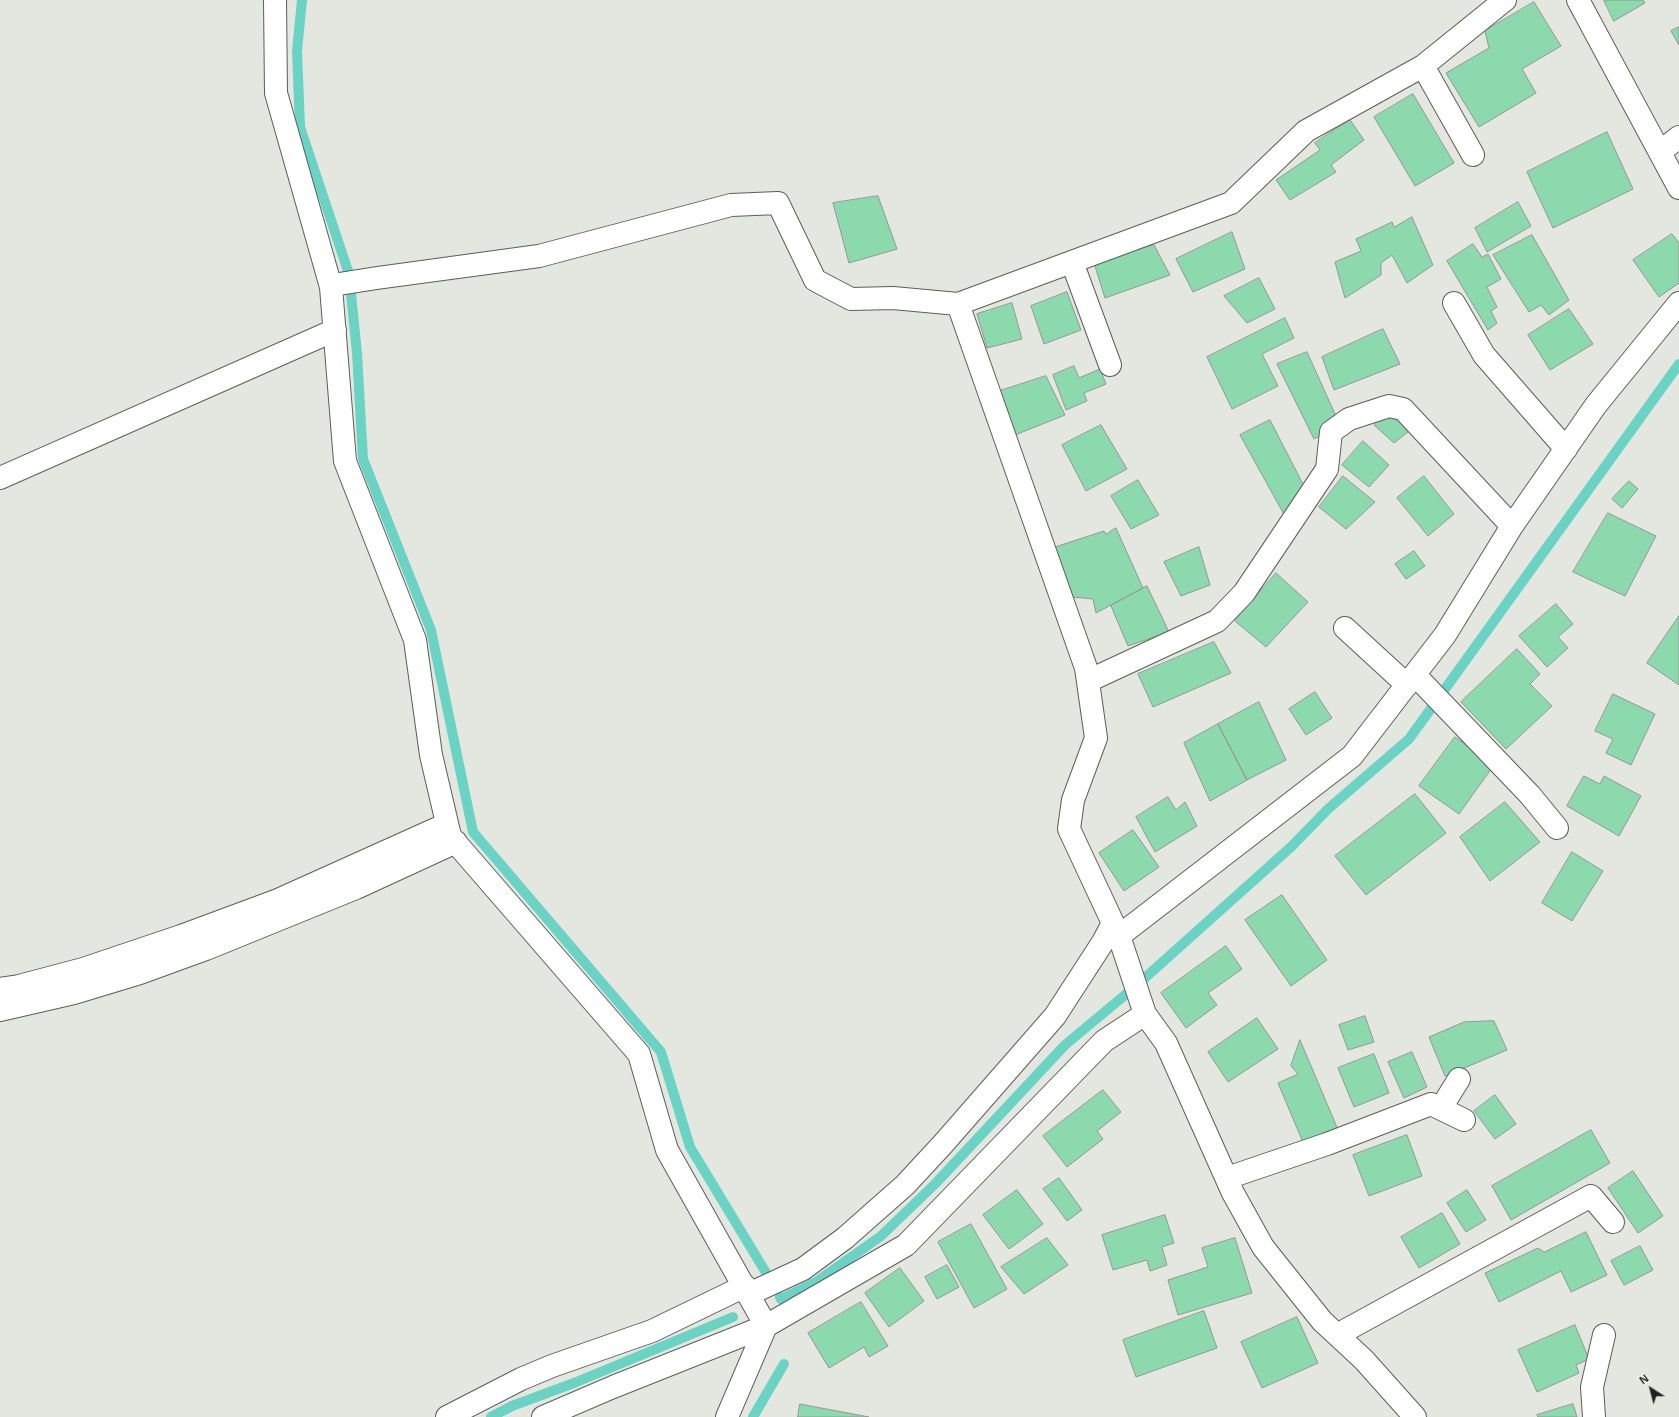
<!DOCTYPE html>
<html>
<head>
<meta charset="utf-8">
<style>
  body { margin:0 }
  #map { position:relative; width:1679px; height:1417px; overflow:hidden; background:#e3e7e0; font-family:Arial,sans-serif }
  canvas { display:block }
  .north { position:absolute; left:1631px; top:1369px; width:40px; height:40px; -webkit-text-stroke:3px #f0f4ed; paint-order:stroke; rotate:324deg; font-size:11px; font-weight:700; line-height:16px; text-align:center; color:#212220 }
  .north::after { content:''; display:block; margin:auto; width:14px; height:18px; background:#212220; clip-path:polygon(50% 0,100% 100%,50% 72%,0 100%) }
</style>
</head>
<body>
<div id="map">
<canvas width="1679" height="1417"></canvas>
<div class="north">N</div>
</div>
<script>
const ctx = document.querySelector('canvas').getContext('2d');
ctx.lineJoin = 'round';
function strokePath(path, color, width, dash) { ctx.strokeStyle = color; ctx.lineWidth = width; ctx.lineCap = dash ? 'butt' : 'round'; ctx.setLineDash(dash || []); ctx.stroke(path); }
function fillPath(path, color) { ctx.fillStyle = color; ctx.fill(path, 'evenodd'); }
const stream = new Path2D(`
  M302 0 297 51 300 127 349 274 357 353 363 459 431 630 473 832 661 1052 690 1147 765 1271
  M780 1297 781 1299 816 1282 881 1236 935 1184 1065 1045 1137 985 1292 846 1328 809 1409 739 1679 364
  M491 1417 512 1406 574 1383 733 1317
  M753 1417 784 1364`);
const building = new Path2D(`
  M1604 0H1643L1645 3 1614 21Z
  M1534 2 1561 46 1522 69 1536 93 1479 127 1446 73 1489 48 1485 31Z
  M1679 27V45L1671 31Z
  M1413 94 1454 163 1415 186 1374 117Z
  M1350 120 1364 140 1331 165 1336 172 1290 200 1276 180 1320 150 1315 143Z
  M1607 132 1633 189 1553 228 1527 172Z
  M878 196 897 249 849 263 833 203Z
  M1518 202 1531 226 1487 252 1475 228Z
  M1412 217 1433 265 1407 283 1392 255 1381 263V275L1345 298 1335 262 1361 251 1356 239 1392 222 1394 227Z
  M1232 232 1245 269 1193 292 1176 259Z
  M1672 234 1679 243V283L1659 297 1633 260Z
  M1532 235 1569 300 1549 315 1541 305 1529 312 1493 255Z
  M1473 244 1482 257 1488 254 1501 279 1487 287 1497 307 1491 311 1497 323 1488 330 1447 261Z
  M1154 245 1170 275 1105 298 1094 263Z
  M1259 278 1275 309 1247 323 1224 296Z
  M1067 292 1081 330 1044 344 1031 306Z
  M1012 303 1022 339 987 348 977 314Z
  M1569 309 1593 344 1550 370 1528 335Z
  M1285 318 1294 338 1262 354 1278 386 1232 409 1207 357Z
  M1383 329 1400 364 1334 390 1322 357Z
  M1307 352 1340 425 1314 439 1277 364Z
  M1074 366 1079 378 1100 369 1106 384 1084 393 1087 401 1066 410 1053 375Z
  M1046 376 1065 415 1015 435 1000 391Z
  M1393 407 1413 428 1394 443 1374 425Z
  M1270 420 1306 490 1286 518 1240 435Z
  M1101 425 1127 469 1086 491 1062 445Z
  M1363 441 1389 465 1369 487 1342 465Z
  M1343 476 1375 502 1346 529 1319 507Z
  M1424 476 1454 514 1428 536 1397 498Z
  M1138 480 1159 515 1131 529 1111 496Z
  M1629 481 1638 489 1622 508 1612 499Z
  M1608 513 1656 536 1625 596 1573 572Z
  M1116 528 1143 588 1096 613 1093 599 1072 597 1055 547 1104 531 1106 534Z
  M1199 547 1210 585 1181 596 1164 562Z
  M1414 551 1425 566 1406 579 1395 564Z
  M1276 573 1308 602 1266 647 1235 621Z
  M1147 586 1169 632 1128 646 1111 606Z
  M1556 604 1573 624 1558 637 1568 648 1547 667 1519 636Z
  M1679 616V685L1647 663Z
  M1214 642 1231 673 1153 707 1138 674Z
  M1517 649 1540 674 1530 684 1552 706 1506 749 1461 702Z
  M1315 692 1332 718 1306 735 1289 709Z
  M1613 694 1655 714 1631 765 1606 753 1613 739 1595 731Z
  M1259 702 1286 760 1247 780 1218 724Z
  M1218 724 1247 780 1210 801 1184 743Z
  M1455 737 1494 765 1459 814 1419 786Z
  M1584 776 1600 784 1604 776 1641 796 1619 836 1567 806Z
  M1415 794 1446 833 1366 895 1335 856Z
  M1168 797 1176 810 1185 802 1197 826 1155 852 1136 817Z
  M1505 802 1540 842 1490 881 1460 837Z
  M1133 830 1159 867 1124 891 1099 853Z
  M1572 852 1603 871 1572 921 1542 903Z
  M1282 895 1327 960 1291 986 1245 920Z
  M1226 946 1242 969 1208 993 1217 1005 1186 1028 1161 993Z
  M1365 1016 1374 1042 1348 1050 1339 1025Z
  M1257 1018 1278 1049 1228 1082 1208 1052Z
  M1494 1021 1507 1050 1445 1076 1429 1037 1464 1022Z
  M1300 1040 1339 1132 1305 1147 1278 1083 1298 1074 1291 1066Z
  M1412 1052 1427 1087 1404 1098 1388 1062Z
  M1374 1054 1389 1093 1354 1107 1338 1068Z
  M1103 1090 1121 1112 1097 1131 1103 1139 1067 1167 1043 1136Z
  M1495 1095 1516 1124 1495 1139 1474 1111Z
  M1591 1130 1610 1163 1511 1220 1492 1186Z
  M1407 1135 1422 1176 1369 1196 1353 1155Z
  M1633 1171 1663 1216 1638 1233 1608 1188Z
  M1059 1178 1082 1210 1067 1221 1043 1189Z
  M1017 1190 1043 1224 1009 1249 983 1215Z
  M1467 1190 1486 1220 1466 1232 1447 1203Z
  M1442 1213 1460 1244 1419 1268 1401 1237Z
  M1165 1215 1174 1243 1162 1247 1167 1265 1150 1271 1147 1260 1113 1270 1102 1235Z
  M971 1224 1007 1289 974 1308 938 1242Z
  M1586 1232 1607 1275 1571 1292 1561 1271 1499 1302 1485 1273 1538 1248 1544 1252Z
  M1047 1238 1068 1265 1024 1294 1001 1267Z
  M1235 1238 1252 1293 1178 1315 1168 1280 1208 1267 1202 1248Z
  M1640 1246 1653 1270 1624 1285 1611 1261Z
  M947 1265 959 1287 937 1299 925 1277Z
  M900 1268 924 1301 889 1327 865 1293Z
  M861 1302 888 1346 869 1357 864 1347 829 1368 808 1333Z
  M1204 1311 1217 1348 1136 1377 1123 1340Z
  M1297 1317 1318 1363 1262 1388 1241 1342Z
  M1575 1325 1589 1359 1576 1365 1579 1373 1537 1392 1518 1350Z
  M800 1404 869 1417H798Z
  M1573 1404 1577 1417H1538L1537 1415Z`);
const street = new Path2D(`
  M275 0 276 93 331 287 345 461 415 640 431 755 450 836 639 1054 667 1150 766 1326
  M1578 0 1679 188
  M1423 66 1473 155
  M1660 152 1679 137
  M1072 262 1110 365
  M331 287 339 284 377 278 539 256 731 205 778 203 815 280 851 299 893 298 958 304 1231 203 1306 131 1423 66 1505 0
  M1454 303 1484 355 1566 449
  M958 304 1086 668 1096 738 1073 800 1069 829 1119 936
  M0 478 335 330
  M1345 628 1407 685
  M1415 675 1530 795 1557 828
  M1088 681 1217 621 1244 593 1327 469 1331 432 1349 419 1389 406 1403 409 1512 526
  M0 989 19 986 83 969 181 936 278 900 447 824
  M0 1010 74 993 140 973 206 949 356 888 456 842
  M1441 1108 1459 1079
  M1227 1178 1327 1144 1431 1104 1464 1120
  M749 1294 803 1269 845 1238 905 1185 943 1144 1055 1016 1103 942 1113 923
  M1337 1335 1591 1196 1613 1222
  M447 1417 521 1379 552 1366 652 1331 745 1286
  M543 1417 613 1387 766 1326 906 1245 1104 1041 1145 1014
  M727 1417 766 1326
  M1415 1417 1364 1360 1322 1321 1263 1247 1233 1193 1166 1043 1145 1014 1119 936 1352 756 1445 635 1512 526 1596 405 1679 303
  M1594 1417 1592 1387 1604 1335`);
strokePath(stream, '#6bd3c3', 10);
fillPath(building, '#8bd9ac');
strokePath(building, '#929894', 1);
strokePath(street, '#5b5e59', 24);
strokePath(street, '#fff', 22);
</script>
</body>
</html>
